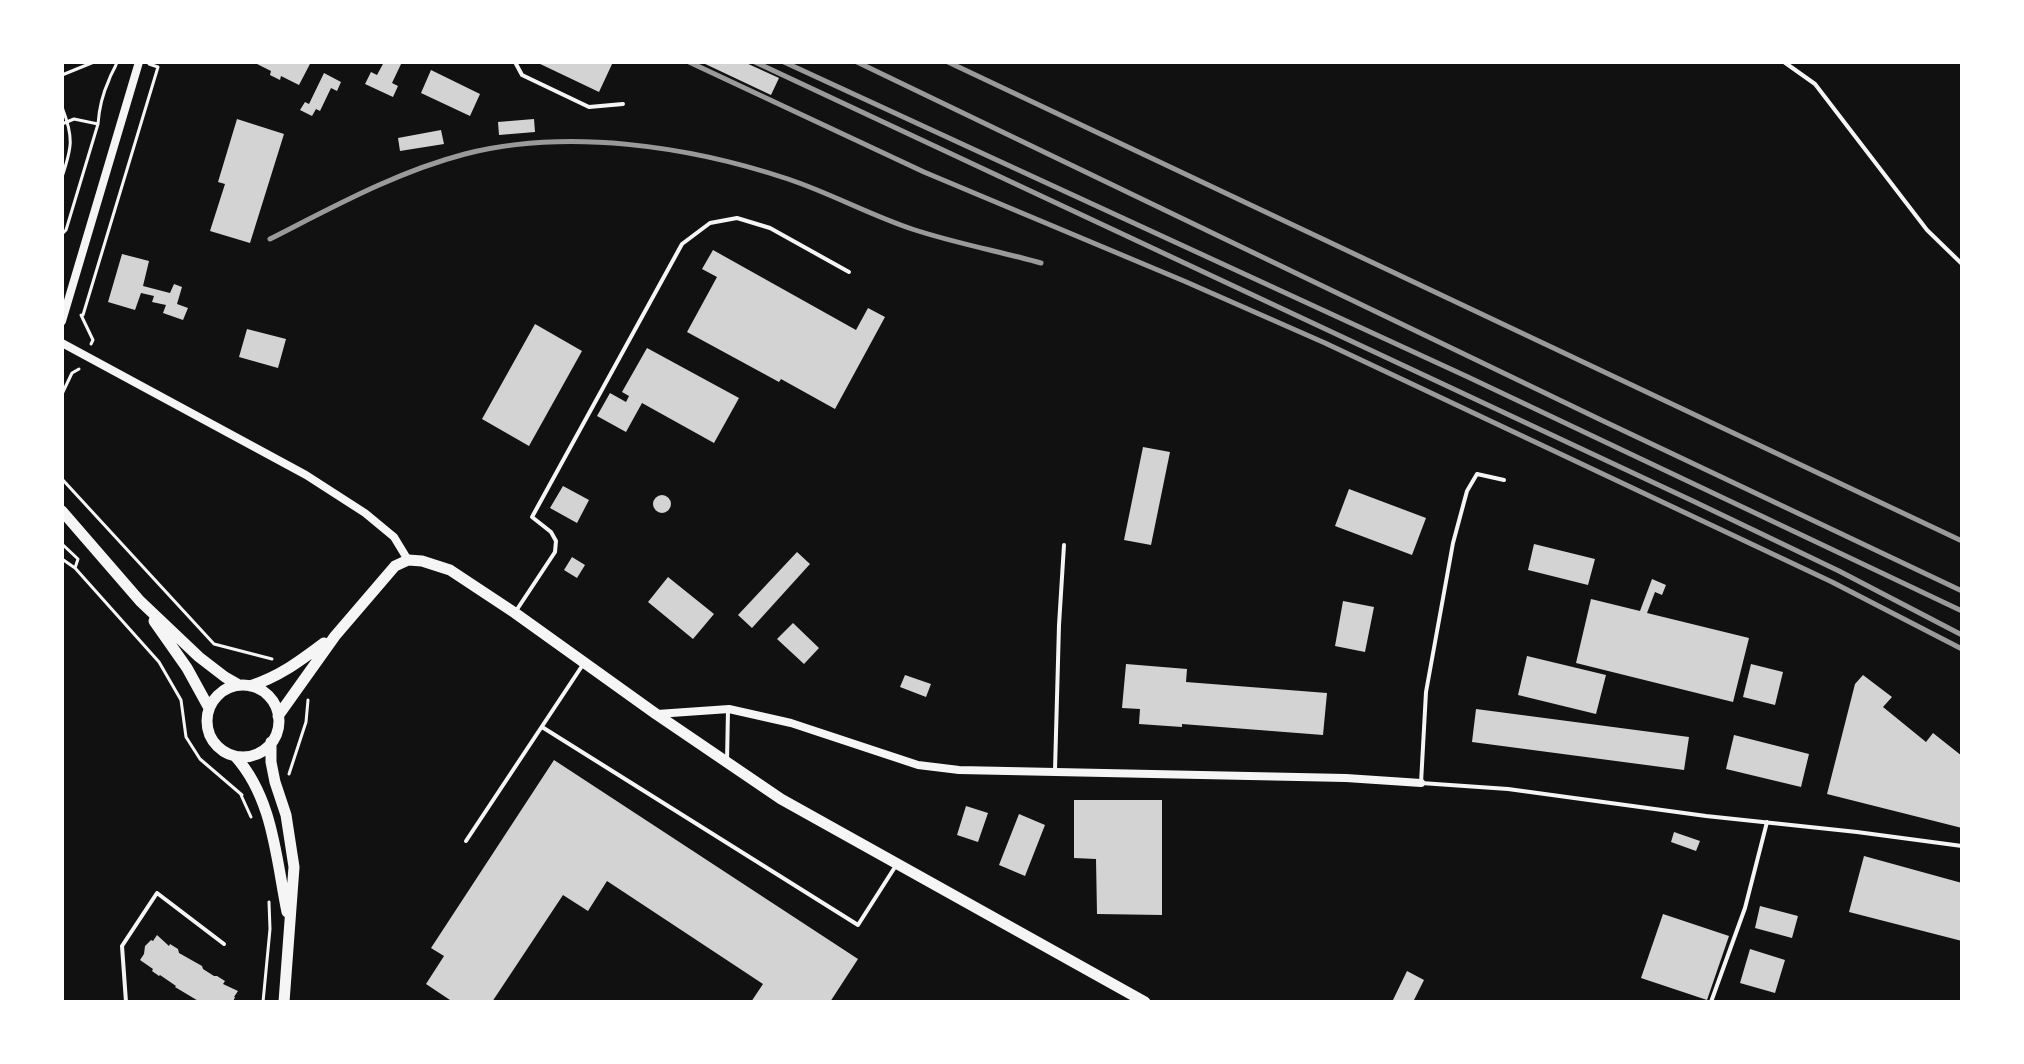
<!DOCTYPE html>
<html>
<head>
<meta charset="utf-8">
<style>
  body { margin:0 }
  #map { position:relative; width:2024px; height:1064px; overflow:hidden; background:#111; font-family:"Nunito Sans",sans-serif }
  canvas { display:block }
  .frame { position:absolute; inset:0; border:64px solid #fff; pointer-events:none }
</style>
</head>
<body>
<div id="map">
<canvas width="2024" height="1064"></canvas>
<div class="frame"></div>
</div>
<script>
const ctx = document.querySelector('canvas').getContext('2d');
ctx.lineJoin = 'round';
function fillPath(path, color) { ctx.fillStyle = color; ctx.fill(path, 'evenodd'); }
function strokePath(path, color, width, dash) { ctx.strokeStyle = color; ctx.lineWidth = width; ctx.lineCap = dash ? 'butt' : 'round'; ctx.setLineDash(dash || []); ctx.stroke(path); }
const building = new Path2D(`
  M253 62H311L299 85 281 76 280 80 270 75 271 71Z
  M384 62H402L392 83 398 86 393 97 365 84 371 72 377 75Z
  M536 62H613L599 92Z
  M701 62H744L779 78 771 95Z
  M431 70 480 94 470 116 421 93Z
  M324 73 341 82 337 91 331 88 320 111 316 109 312 116 300 110 305 102 309 104Z
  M237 119 284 134 250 243 210 231 225 184 218 182Z
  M534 119 535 132 499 135 498 122Z
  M441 130 444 144 400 151 398 138Z
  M713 250 856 330 868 308 885 317 835 409 781 379 779 382 687 332 717 277 702 269Z
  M122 254 149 261 143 286 170 293 174 284 182 287 177 304 188 308 183 320 163 313 166 305 152 302 154 296 141 293 135 310 108 302Z
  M535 324 582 351 529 446 482 419Z
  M247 329 286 339 278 368 239 357Z
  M647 348 739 398 714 443 642 403 626 432 597 416 610 393 626 402 629 396 622 392Z
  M1143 447 1170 452 1151 545 1124 540Z
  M563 486 589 500 577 523 550 508Z
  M1349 489 1426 518 1412 555 1335 526Z
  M653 504a9 9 0 1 1 18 0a9 9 0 1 1-18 0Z
  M1534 544 1595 559 1588 585 1528 570Z
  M797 552 810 564 752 628 738 615Z
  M572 557 585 565 577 578 564 570Z
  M668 577 714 614 693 639 648 602Z
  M1652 579 1666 585 1662 595 1655 592 1647 613 1749 638 1733 702 1576 663 1591 599 1640 611Z
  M1343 601 1374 607 1365 652 1335 646Z
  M793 623 819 648 804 664 777 639Z
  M1527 656 1606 675 1596 714 1518 695Z
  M1126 664 1187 669 1186 682 1327 693 1323 735 1182 724V727L1139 724 1140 709 1122 708Z
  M1751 664 1783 672 1775 705 1743 697Z
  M905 675 931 684 926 697 900 687Z
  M1863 675 1892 697 1883 707 1926 742 1933 733 1962 756V828L1827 794 1855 684Z
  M1476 709 1689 737 1684 770 1472 742Z
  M1734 735 1809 754 1801 787 1726 769Z
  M554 760 858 959 830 1002H751L763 984 607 881 588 911 563 895 492 1002H453L426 984 444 956 431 948Z
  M1074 800H1162V915L1097 914 1096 859 1074 858Z
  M966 806 988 813 978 842 957 835Z
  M1019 814 1045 825 1025 876 999 865Z
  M1674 832 1700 841 1696 851 1671 842Z
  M1864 856 1962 883V941L1849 912Z
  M1760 906 1798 916 1792 938 1755 928Z
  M1663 914 1729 936 1707 1000 1641 978Z
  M157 935 169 946 170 944 178 949 179 953 202 966 203 969 214 976H217L225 981 223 984 238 991 234 997H235L233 1002H200L175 987 176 986 160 975 159 976 152 971 153 969 140 960 144 954 145 946 151 940 153 941Z
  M1750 949 1785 960 1775 993 1740 983Z
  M1407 971 1424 980 1413 1002H1396L1393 1000Z`);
const path = new Path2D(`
  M62 75 94 62
  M62 107C74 138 72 147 62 177
  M62 124 74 119 98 124
  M62 234 66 230 98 124C99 110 103 93 109 80 111 73 115 69 117 62
  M81 315 93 340 91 344
  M83 315 158 67 149 64
  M62 394 72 373 79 369
  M62 479 214 644 272 659
  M62 544 78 559 75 568
  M62 559 75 568 159 662 181 700 186 737 200 759 242 795
  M289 774 306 722 308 700
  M241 795 251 817
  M263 1002 270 929 269 902`);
const service = new Path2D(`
  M515 62 522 75 589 107 623 104
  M1784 62 1815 84 1927 230 1962 264
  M1504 480 1477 474 1467 491 1453 543 1426 692 1421 783 1508 789 1706 816 1857 832 1962 846
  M516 611 555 552 556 541 551 532 532 517 682 244 710 223 737 218 770 228 849 272
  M542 727 858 925 895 867
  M727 761 728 710
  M1055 770 1059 625 1064 545
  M466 841 584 663
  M126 1002 122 946 157 893 224 944
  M1711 1002 1745 908 1767 822`);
const minor = new Path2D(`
  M62 321 139 62
  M62 343 306 475 365 513 394 537 408 560
  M657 714 729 709 791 723 918 765 959 770 1346 778 1421 783`);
const tertiary = new Path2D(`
  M62 511 140 601 199 657 225 677 239 685
  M154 621 187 668 209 708
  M207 721a36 36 0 1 1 72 0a36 36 0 1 1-72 0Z
  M250 686C279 677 300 661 324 643
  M278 716 335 636 395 566 408 560 422 561 450 570 515 613 656 714 781 799 1145 1002
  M271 742V762L275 782 286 815 294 867 284 1002
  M235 756C273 798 276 858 287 912`);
const rail = new Path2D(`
  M689 62 924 172 1184 281 1325 343 1832 582 1962 649
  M755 62 1695 502 1839 571 1962 635
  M784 62 1468 377 1962 611
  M857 62 1599 419 1962 591
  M948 62 1962 541
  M270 239C333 207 396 172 465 154 567 128 689 146 788 179 830 193 870 215 912 229 954 243 998 251 1041 263`);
fillPath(building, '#d3d3d3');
strokePath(path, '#f5f5f5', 3);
strokePath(service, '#f5f5f5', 4);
strokePath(minor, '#f5f5f5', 8);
strokePath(tertiary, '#f5f5f5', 11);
strokePath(rail, '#9a9a9a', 5);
</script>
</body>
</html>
